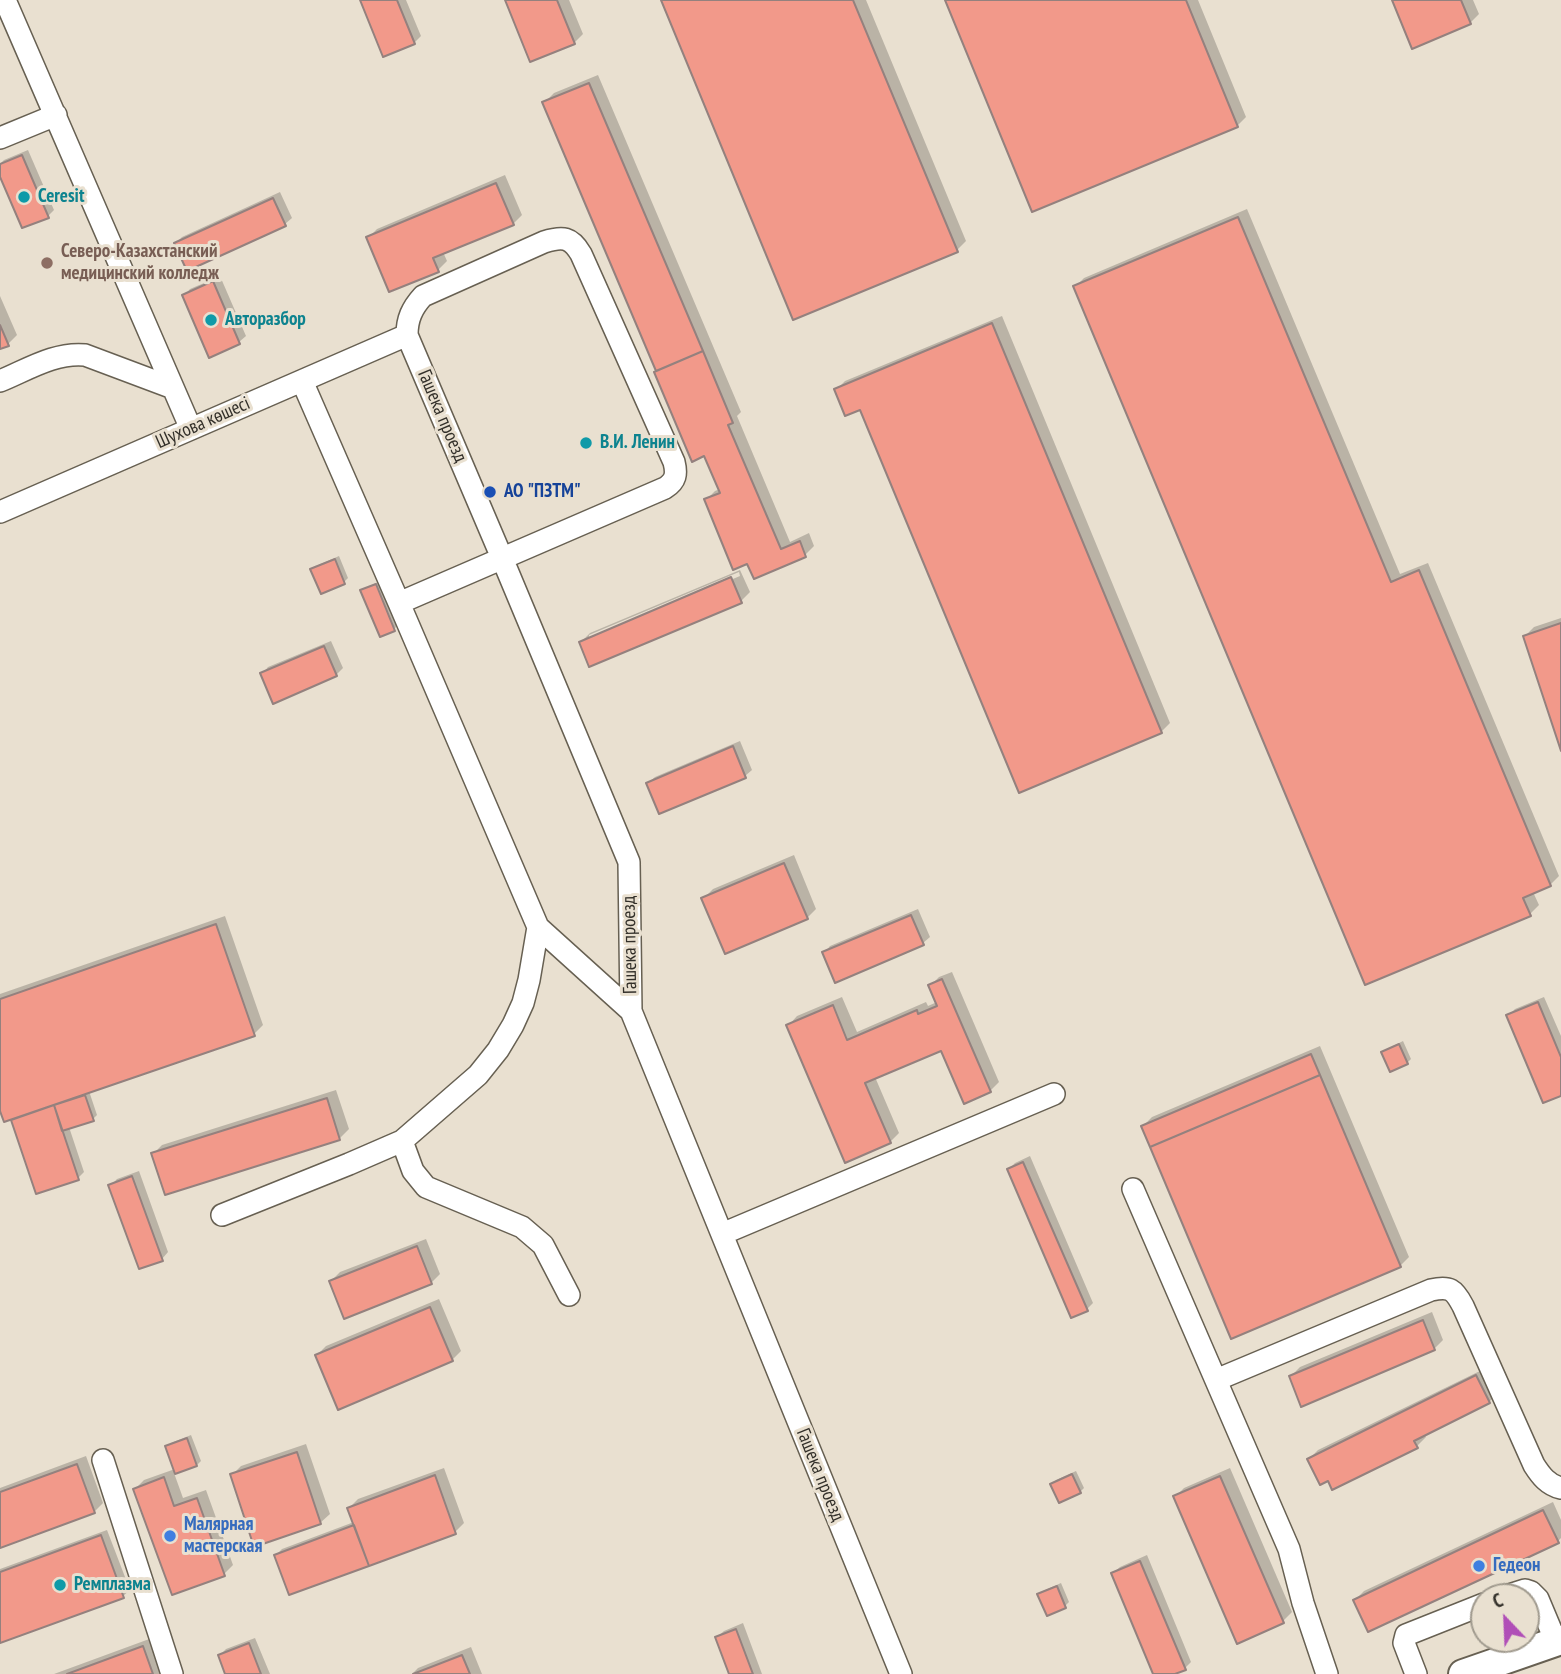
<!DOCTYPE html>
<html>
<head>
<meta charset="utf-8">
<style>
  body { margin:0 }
  #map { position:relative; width:1561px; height:1674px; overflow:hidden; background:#e9e0d0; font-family:"PT Sans Narrow",sans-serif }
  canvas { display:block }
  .north { position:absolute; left:1470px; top:1583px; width:70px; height:70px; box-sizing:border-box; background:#e9e0d0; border:2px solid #a09a8e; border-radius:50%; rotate:337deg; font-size:19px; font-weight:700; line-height:28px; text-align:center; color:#33302a }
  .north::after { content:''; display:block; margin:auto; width:24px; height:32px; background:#b04fb7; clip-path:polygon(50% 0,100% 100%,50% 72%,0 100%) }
</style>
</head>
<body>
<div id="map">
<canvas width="1561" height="1674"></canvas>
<div class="north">С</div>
</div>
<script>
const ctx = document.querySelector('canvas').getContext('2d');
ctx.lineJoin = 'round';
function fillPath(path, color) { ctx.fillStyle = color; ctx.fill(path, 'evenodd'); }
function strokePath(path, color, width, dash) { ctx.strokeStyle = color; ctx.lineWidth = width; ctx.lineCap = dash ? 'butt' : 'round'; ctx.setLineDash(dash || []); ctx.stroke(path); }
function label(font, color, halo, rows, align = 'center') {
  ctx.font = font + ' "PT Sans Narrow",sans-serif'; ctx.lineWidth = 6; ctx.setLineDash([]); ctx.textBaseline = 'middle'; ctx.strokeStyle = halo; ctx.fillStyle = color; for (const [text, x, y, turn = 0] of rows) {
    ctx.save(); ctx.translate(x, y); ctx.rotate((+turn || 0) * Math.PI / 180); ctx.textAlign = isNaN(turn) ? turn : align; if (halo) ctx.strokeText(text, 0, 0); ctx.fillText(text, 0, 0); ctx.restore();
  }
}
const shadow = new Path2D(`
  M361 0H406L421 36 414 43Z
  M506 0H569L583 34 574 43Z
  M662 0H866L966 241 957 250Z
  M947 0H1198L1246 117 1237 126Z
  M1393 0H1473L1479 14 1470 23Z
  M598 75 741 412 737 416 790 542 809 533 814 546 805 555 755 577 748 561 706 500 715 491 720 489 705 454 656 372 658 370 545 102 554 93Z
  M28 150 54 210 48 216 0 172V164L4 160Z
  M505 175 522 215 513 224 443 252 447 261 438 270 368 238 377 229Z
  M280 192 292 218 285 224 176 243 182 237Z
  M1247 209 1400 574 1428 563 1559 876 1550 885 1533 892 1539 905 1530 914 1075 287 1084 278Z
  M220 276 246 336 239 342 210 355 184 296 190 289Z
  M0 296 17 335 8 344 0 347Z
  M1002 316 1170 723 1161 732 861 408 836 390 845 381Z
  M339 556 348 578 344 582 312 570 316 566Z
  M740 570 750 592 741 601 581 642 590 633ZM739 572 740 576 589 639V635Z
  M380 581 398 625 394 629 381 635 362 591 367 587Z
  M1561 618V746L1525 636 1534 627Z
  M331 641 343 668 336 675 262 674 268 667Z
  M740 741 752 770 745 776 648 783 655 777Z
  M794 855 816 909 807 918 704 898 713 889Z
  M918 909 930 937 923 943 824 953 830 946Z
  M225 916 263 1025 254 1034 89 1091 97 1115 93 1119 69 1127 84 1172 78 1178 13 1120 18 1115 0 1106V994Z
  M952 972 999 1082 990 1091 942 1048 875 1077 899 1133 890 1142 788 1026 797 1016 842 997 857 1032 926 1002 928 1006 937 1002 930 986 939 977Z
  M1544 997 1561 1036V1094L1508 1016 1515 1009Z
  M1403 1041 1411 1059 1407 1063 1383 1053 1387 1049Z
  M1320 1046 1409 1257 1400 1266 1143 1126 1152 1117Z
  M336 1090 349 1129 340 1138 166 1193 153 1154 162 1145Z
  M1030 1156 1093 1303 1087 1309 1009 1169 1015 1163Z
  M139 1171 168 1252 162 1259 110 1186 117 1179Z
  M426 1239 440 1274 431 1283 331 1281 340 1272Z
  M439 1299 461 1351 452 1360 317 1355 326 1346Z
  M1432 1312 1443 1340 1434 1349 1291 1376 1300 1367Z
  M1486 1368 1498 1393 1489 1402 1424 1434 1426 1437 1417 1446 1328 1479 1309 1459 1318 1450Z
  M191 1435 201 1461 197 1465 174 1473 183 1498 206 1490 233 1565 224 1574 173 1593 135 1489 144 1480 175 1469 167 1447 171 1443Z
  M306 1444 330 1514 320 1523 232 1475 241 1466Z
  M86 1456 103 1503 94 1512 0 1547V1488Z
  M444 1468 464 1523 455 1532 276 1555 282 1549 354 1522 349 1508 358 1499Z
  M1230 1468 1292 1612 1283 1621 1175 1497 1184 1488Z
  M1076 1471 1084 1488 1080 1492 1052 1484 1056 1480Z
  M1553 1502 1561 1520V1538L1558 1541 1355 1600 1364 1591Z
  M107 1530 130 1590 123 1596 0 1641V1569Z
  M1147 1555 1191 1662 1185 1668 1171 1674H1155L1113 1573 1120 1567Z
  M1061 1583 1069 1602 1065 1606 1048 1614 1039 1595 1043 1591Z
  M743 1623 762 1674H731L717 1637 724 1631Z
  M152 1638 165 1674H54Z
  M255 1638 270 1674H227L220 1655 226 1649Z
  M471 1647 482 1674H412L418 1668Z`);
const building = new Path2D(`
  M360 0H397L415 44 383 57Z
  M505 0H557L575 44 530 62Z
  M661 0H853L958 252 793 320Z
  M945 0H1186L1238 127 1032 212Z
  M1392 0H1461L1471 24 1412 49Z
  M589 83 703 351 656 371 542 102Z
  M22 155 49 218 22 228 0 177V164Z
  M496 183 514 225 433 258 439 272 389 292 366 237Z
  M273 198 286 226 187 271 174 243Z
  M1238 217 1391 582 1419 570 1551 886 1523 898 1531 916 1365 985 1073 286Z
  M213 281 240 344 209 358 182 295Z
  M992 323 1162 733 1019 793 860 410 845 416 834 389Z
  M0 325 9 346 0 349Z
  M703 351 733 423 728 425 781 549 800 541 806 557 754 579 747 564 733 570 704 499 720 493 704 456 692 462 654 372Z
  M335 559 345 584 321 594 310 569Z
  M731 577 742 603 589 667 579 642Z
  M376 584 395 631 380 637 360 590Z
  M1561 623V751L1523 636Z
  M324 646 337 676 273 704 260 673Z
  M733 746 746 778 659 814 646 783Z
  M784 863 808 919 725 954 701 898Z
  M911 915 924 945 835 983 822 952Z
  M216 924 255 1036 4 1122 0 1111V999Z
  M942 979 991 1092 964 1104 941 1051 865 1083 891 1143 845 1163 786 1025 833 1005 847 1040 917 1010 918 1014 937 1006 928 985Z
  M1538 1002 1561 1057V1096L1543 1103 1506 1015Z
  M1399 1044 1408 1064 1390 1072 1381 1052Z
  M1311 1054 1320 1075 1150 1147 1141 1126Z
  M1320 1075 1401 1267 1231 1339 1150 1147Z
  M85 1095 94 1121 62 1131 54 1105Z
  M327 1098 340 1140 165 1195 151 1153Z
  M54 1105 79 1180 36 1194 11 1120Z
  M1023 1162 1088 1311 1071 1318 1007 1169Z
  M132 1176 163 1261 139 1269 108 1185Z
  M417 1246 432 1284 344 1319 329 1281Z
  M430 1307 453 1361 338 1410 315 1355Z
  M1423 1320 1435 1350 1301 1407 1289 1376Z
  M1476 1375 1490 1403 1414 1441 1418 1448 1332 1490 1328 1481 1320 1485 1307 1459Z
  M187 1438 197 1466 175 1474 165 1446Z
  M297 1452 321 1524 254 1547 230 1474Z
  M77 1464 95 1513 0 1548V1492Z
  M1072 1474 1081 1493 1059 1503 1050 1484Z
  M435 1475 456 1534 369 1566 347 1508Z
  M1220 1476 1284 1623 1237 1644 1173 1496Z
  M164 1477 174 1506 197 1498 225 1576 172 1595 133 1489Z
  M1543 1510 1559 1543 1368 1632 1353 1600Z
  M354 1525 369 1566 289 1595 274 1555Z
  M101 1535 124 1598 0 1643V1572Z
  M1140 1561 1186 1670 1175 1674H1153L1111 1573Z
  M1057 1586 1066 1608 1047 1616 1037 1594Z
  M736 1629 753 1674H729L715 1637Z
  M249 1643 261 1674H225L218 1655Z
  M143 1646 153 1674H67Z
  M462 1655 470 1674H413Z`);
const minor = new Path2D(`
  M5 0 191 429
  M0 138 56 115
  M0 381C27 370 55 352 85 355L173 388
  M302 381 399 603 538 927 631 1011
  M0 512 407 335
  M399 603 665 488C676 481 677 474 674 462L581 254C571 237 563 236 544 242L423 296C412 308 407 319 407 335L502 558 629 862 631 1011 901 1674
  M402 1141 413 1171 426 1187 522 1227 543 1245 569 1295
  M1133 1189 1289 1549 1303 1603 1327 1674
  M222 1215 349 1164 402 1141 478 1075 498 1050 513 1025 523 1003 529 980 538 927
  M722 1234 1054 1094
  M1216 1380 1431 1290C1450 1286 1454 1289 1463 1306L1534 1465C1541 1476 1548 1485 1561 1488
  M103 1460 172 1674
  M1503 1597 1525 1590 1531 1592 1538 1599 1556 1642
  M1416 1674 1404 1643 1406 1635 1484 1604`);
const major = new Path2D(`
  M1463 1674 1561 1640`);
const markers = [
  [24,197,7,"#0f9aa8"],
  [47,263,7,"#8d6e63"],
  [211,320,7,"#0f9aa8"],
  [586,443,7,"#0f9aa8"],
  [490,492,7,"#1a4fb4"],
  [170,1536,7,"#3f7fe0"],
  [1479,1566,7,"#3f7fe0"],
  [60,1585,7,"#0f9aa8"]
];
const cultureNames = [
  ["Ceresit",38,197],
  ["Авторазбор",225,320],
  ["В.И. Ленин",600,443],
  ["Ремплазма",74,1585]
];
const educationNames = [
  ["Северо-Казахстанский",61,252],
  ["медицинский колледж",61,274]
];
const streetNames = [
  ["Гашека проезд",442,416,67],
  ["Шухова көшесі",203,423,-24],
  ["Гашека проезд",630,945,-91],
  ["Гашека проезд",820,1475,68]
];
const transitNames = [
  ["АО \"ПЗТМ\"",504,492]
];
const shopNames = [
  ["Малярная",184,1525],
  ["мастерская",184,1547],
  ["Гедеон",1493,1566]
];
fillPath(shadow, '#0003');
fillPath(building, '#f2998a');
strokePath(building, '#94817e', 2);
strokePath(minor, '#676052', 24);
strokePath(major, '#676052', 32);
strokePath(minor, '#fff', 21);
strokePath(major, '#fff', 28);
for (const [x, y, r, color] of markers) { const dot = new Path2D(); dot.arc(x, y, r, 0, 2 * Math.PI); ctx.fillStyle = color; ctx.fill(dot); strokePath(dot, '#e9e0d0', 2.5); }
label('bold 19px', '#0d838f', '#e9e0d0', cultureNames, 'left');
label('bold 19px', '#785e54', '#e9e0d0', educationNames, 'left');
label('19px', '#33302a', '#e9e0d0', streetNames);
label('bold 19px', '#164399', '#e9e0d0', transitNames, 'left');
label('bold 19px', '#366cbe', '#e9e0d0', shopNames, 'left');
</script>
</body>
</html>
